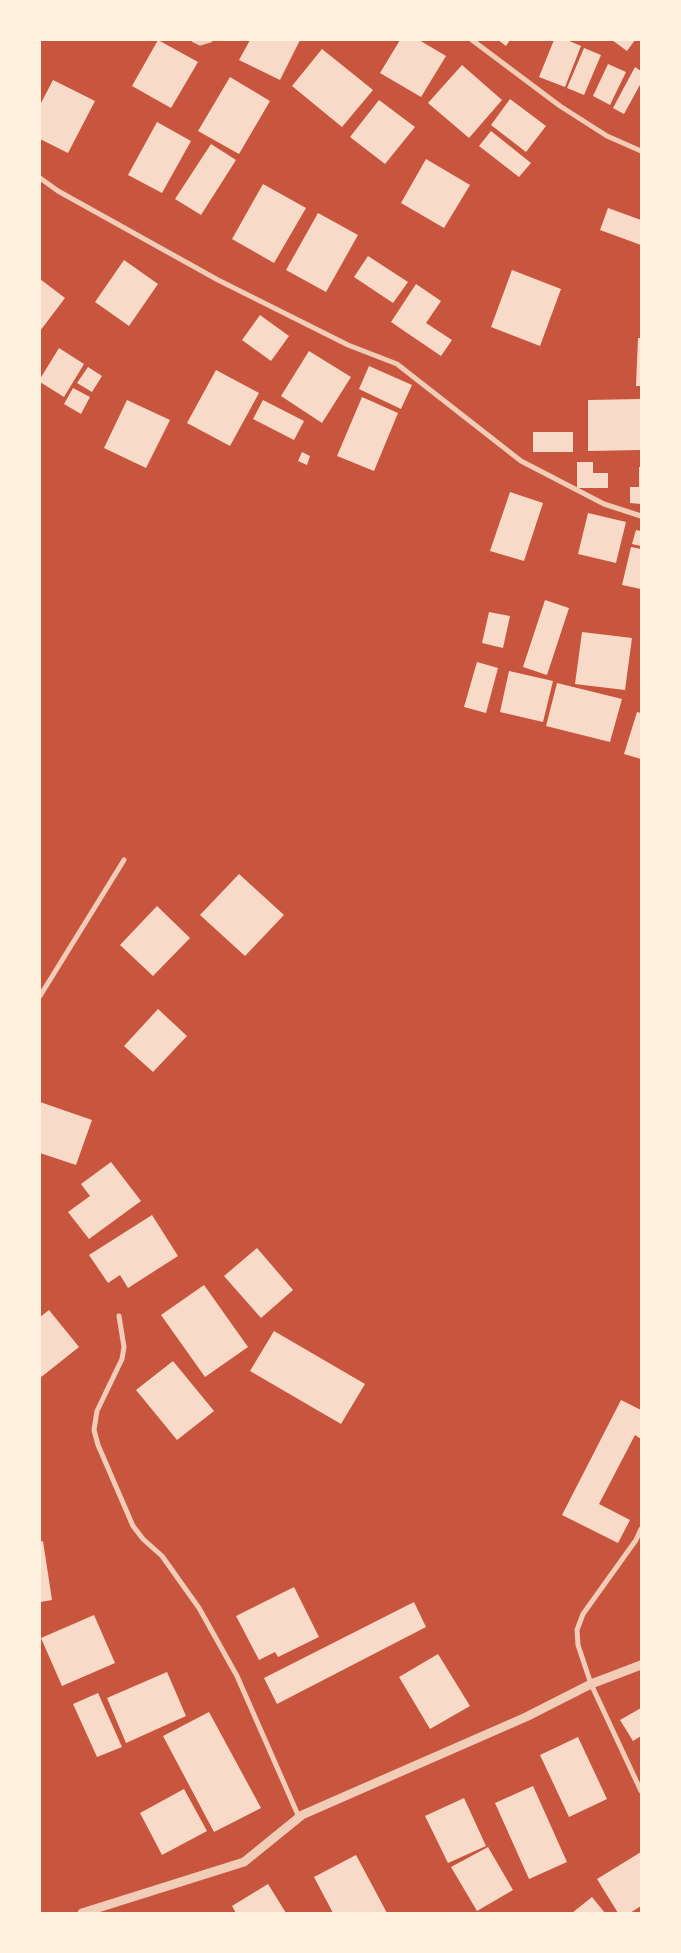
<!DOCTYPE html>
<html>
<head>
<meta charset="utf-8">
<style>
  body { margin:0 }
  #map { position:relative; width:681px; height:1953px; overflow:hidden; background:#c8553d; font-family:"Space Grotesk",sans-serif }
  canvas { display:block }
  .frame { position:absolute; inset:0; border:41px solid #fff3e0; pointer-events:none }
</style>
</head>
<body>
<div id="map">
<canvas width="681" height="1953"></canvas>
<div class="frame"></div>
</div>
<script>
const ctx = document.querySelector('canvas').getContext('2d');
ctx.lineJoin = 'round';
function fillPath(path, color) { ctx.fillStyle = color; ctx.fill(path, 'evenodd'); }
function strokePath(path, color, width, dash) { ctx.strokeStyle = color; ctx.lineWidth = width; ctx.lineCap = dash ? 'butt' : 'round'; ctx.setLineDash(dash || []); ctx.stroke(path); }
const building = new Path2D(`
  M158 40 198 62 171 108 132 86Z
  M250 40H300L280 80 239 60Z
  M400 40H419L446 56 421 97 380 73Z
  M498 40H510L506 46Z
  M554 40H567L581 46 565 87 539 77Z
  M612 40H635L627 51Z
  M584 48 601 55 584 95 567 88Z
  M322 49 373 90 342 127 292 86Z
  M608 64 626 72 610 105 593 96Z
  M462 65 502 100 469 138 428 103Z
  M635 67 641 71V83L624 114 613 108Z
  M230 77 270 101 239 154 198 131Z
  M53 80 95 101 68 153 40 139V105Z
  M510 99 546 126 526 152 491 125Z
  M379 100 415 127 385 164 350 137Z
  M157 122 191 141 162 193 128 175Z
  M491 131 531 163 519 177 479 146Z
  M211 144 236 160 201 215 175 199Z
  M426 159 470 185 444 228 401 203Z
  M263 184 306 208 274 263 232 239Z
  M608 208 641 220V245L600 230Z
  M318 213 358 235 326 292 286 270Z
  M368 256 408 282 393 303 354 277Z
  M124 260 158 284 129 326 95 302Z
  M512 270 561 289 540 346 491 327Z
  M40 279 65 298 40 331Z
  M416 284 441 301 426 323 452 340 441 356 391 322Z
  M260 315 289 336 271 361 242 340Z
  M638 338H641V386H636Z
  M59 348 84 364 64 397 40 382V379Z
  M309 351 351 377 322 423 281 396Z
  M369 366 412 385 401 409 359 389Z
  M88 367 102 376 92 392 77 383Z
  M216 370 259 393 230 446 187 423Z
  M73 388 90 397 81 414 64 404Z
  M362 397 398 413 374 471 337 456Z
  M641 399V450L588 451V400Z
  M127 400 170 420 146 468 104 448Z
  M263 400 304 421 294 440 253 419Z
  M533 432H573V452H533Z
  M302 452 310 456 307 465 298 461Z
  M577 462H593V473H608V488H577Z
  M639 467H641V504L630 503V487H639Z
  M510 492 543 503 524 561 490 551Z
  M588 513 626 522 616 563 578 554Z
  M636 530 641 531V546L632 544Z
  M631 547 641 549V589L622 585Z
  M545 600 569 608 547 675 523 667Z
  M489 612 510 616 503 648 482 643Z
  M582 632 632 638 625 690 575 684Z
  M477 662 498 668 486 713 464 707Z
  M509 671 553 681 543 722 500 712Z
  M557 683 622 699 610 742 546 726Z
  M637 712 641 713V759L624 754Z
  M239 874 284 915 245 956 200 915Z
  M157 906 190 938 153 976 120 945Z
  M158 1009 187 1036 153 1072 124 1046Z
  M40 1102 92 1120 76 1165 40 1153Z
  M111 1162 141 1201 89 1239 68 1212 90 1196 81 1184Z
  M152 1215 178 1256 128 1288 120 1275 108 1283 89 1255Z
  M257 1248 293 1290 261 1318 224 1276Z
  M204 1285 248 1347 205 1377 161 1315Z
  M49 1310 79 1347 40 1378V1317Z
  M274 1331 365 1384 341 1424 250 1371Z
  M173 1361 214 1411 177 1440 136 1390Z
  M621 1400 641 1410V1439L635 1435 599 1504 630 1520 618 1543 562 1515Z
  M43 1541 52 1600 40 1602V1542Z
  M294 1587 319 1637 278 1657 275 1652 259 1660 236 1616Z
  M414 1602 426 1627 277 1704 264 1678Z
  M94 1615 115 1663 62 1686 41 1638Z
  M438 1654 470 1706 430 1729 399 1677Z
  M167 1672 186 1716 126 1743 107 1698Z
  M98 1693 122 1747 97 1757 73 1704Z
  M641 1708V1736L633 1741 620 1720Z
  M209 1712 261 1808 214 1832 163 1736Z
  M578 1737 607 1799 569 1817 540 1755Z
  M533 1786 567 1862 529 1879 495 1803Z
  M184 1789 207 1831 162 1855 140 1813Z
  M464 1798 486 1846 448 1863 425 1816Z
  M488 1847 513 1890 477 1911 451 1867Z
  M641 1852V1906L630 1913H618L597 1879Z
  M356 1855 387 1913H333L314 1877Z
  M268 1884 286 1913H236L232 1906Z
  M592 1897 605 1913H572Z`);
const minor = new Path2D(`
  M194 40 200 43 210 40
  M472 40 560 106 607 136 641 151
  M40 178 58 191 218 280 348 345 397 364 521 461 604 504 641 516
  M40 996 124 860
  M119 1316 124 1347 122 1359 97 1411 94 1430 98 1445 133 1526 143 1539 162 1556 199 1608 237 1676 298 1815H302
  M641 1529 636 1540 583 1614 577 1630 578 1645 591 1684 641 1791`);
const tertiary = new Path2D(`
  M82 1913 244 1862 302 1815 526 1717 591 1684 641 1665`);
fillPath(building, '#f7dbc8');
strokePath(minor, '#f1ccb7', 5);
strokePath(tertiary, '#f1ccb7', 9);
</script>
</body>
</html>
